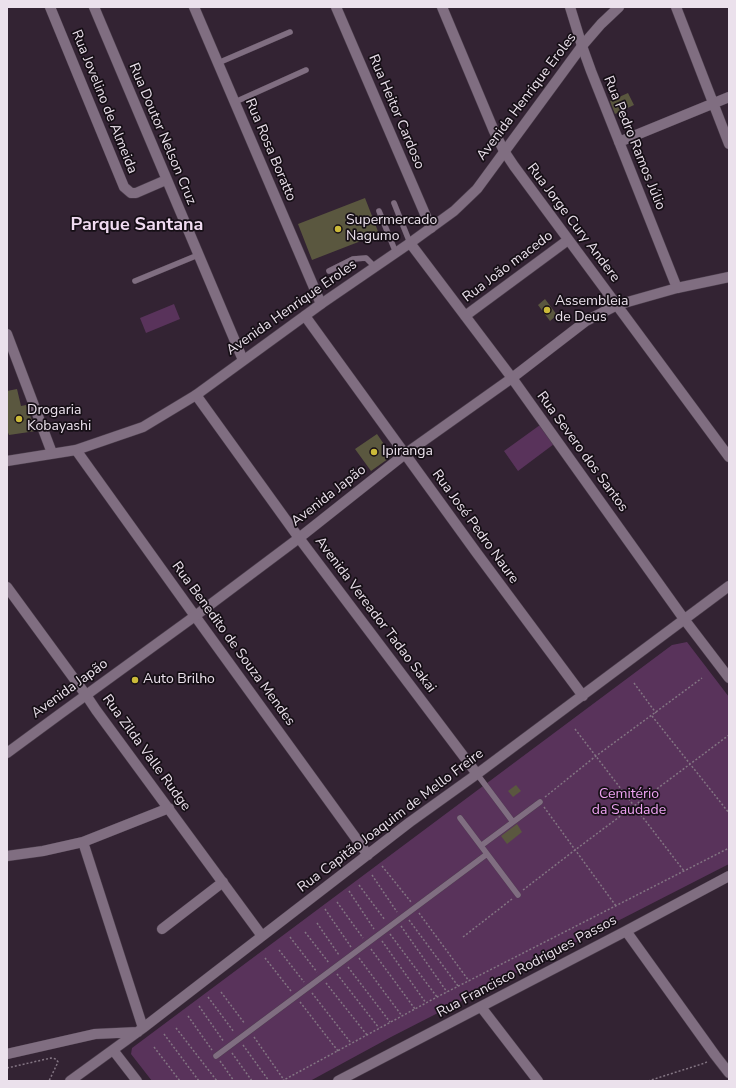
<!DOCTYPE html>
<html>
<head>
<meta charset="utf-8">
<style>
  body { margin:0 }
  #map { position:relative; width:736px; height:1088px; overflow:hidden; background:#332333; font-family:"Nunito Sans",sans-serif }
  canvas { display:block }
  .frame { position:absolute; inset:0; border:8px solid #ebe1ec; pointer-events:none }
</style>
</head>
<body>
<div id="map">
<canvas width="736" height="1088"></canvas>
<div class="frame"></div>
</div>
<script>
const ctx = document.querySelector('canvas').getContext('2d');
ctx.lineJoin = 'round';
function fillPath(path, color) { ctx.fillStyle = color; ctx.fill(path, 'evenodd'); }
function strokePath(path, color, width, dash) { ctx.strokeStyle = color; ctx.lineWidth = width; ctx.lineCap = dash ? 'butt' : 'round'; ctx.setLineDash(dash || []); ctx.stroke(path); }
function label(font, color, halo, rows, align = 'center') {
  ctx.font = font + ' "Nunito Sans",sans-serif'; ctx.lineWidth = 3.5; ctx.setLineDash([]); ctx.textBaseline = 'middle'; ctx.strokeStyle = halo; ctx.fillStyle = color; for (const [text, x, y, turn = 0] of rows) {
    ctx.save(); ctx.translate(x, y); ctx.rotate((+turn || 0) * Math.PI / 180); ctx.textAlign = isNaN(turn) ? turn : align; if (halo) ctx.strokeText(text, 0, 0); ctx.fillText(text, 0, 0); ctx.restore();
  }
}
const green = new Path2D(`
  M174 304 180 319 146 333 140 318Z
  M540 425 554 444 518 471 504 451Z
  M687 642 729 697V864L391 1037 310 1081H152L131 1054 132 1048 672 645Z`);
const building = new Path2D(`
  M628 93 634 105 615 114 610 101Z
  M365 198 379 234 312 260 298 224Z
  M545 299 557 315 550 321 538 305Z
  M17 389 21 406 26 405 36 431 9 435 7 430V391Z
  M377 434 392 456 371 471 355 449Z
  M516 785 521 791 513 797 508 791Z
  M517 824 522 832 507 844 501 836Z`);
const path = new Path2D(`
  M634 683 656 713
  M652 716 729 813
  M575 729 684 871
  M545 797 596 756 702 678
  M544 807 616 906
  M382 866 411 902
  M372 875 397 912
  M359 885 385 920
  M523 890 575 850 729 735
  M349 891 374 929
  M337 902 363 938
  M325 909 351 947
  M419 913 469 981
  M409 920 458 986
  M317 923 339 955
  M401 926 447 992
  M305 932 329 963
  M390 934 437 997
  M290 937 317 972
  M463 937 512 899
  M382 941 426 1003
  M371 949 415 1009
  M279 950 304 982
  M265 958 291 991
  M359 958 402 1016
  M348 967 390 1022
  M337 974 379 1028
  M326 983 367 1035
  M221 992 245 1024
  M312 993 351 1043
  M208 997 234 1032
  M300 1002 338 1051
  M199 1006 224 1042
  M188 1016 212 1050
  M176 1028 217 1081
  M164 1034 199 1081
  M254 1037 284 1080
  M243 1045 269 1081
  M154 1047 180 1081
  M232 1053 252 1081
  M220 1061 234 1081
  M7 1068 51 1058 56 1059 58 1062 49 1081
  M282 1081 437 997 729 848
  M648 1081 705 1063 708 1061`);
const service = new Path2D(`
  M218 63 290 32
  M235 102 306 70
  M394 203 410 243
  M379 211 396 253
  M329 271 353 259 366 258 375 267
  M135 281 198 255
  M477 774 513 822
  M460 818 518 895
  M482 845 540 802
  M216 1056 487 854`);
const minor = new Path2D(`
  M50 7 124 187 131 193H136L166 180
  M94 7 243 360
  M194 7 321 304
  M336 7 431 228
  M442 7 494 131 504 151 514 166 729 457
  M570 7 582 46 591 71 677 288
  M676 7 729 144
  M619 142 729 97
  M410 243 512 378 684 619 729 678
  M305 316 476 552 583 696
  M465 316 568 240
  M7 334 52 453
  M196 395 299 538 477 774
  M76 450 195 616 368 855
  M7 587 86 695 96 710 262 936
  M83 842 143 1028
  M7 856 43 851 83 842 169 808
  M162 929 223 882
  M626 931 715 1055 729 1073
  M481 1007 538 1081
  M113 1050 137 1081
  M7 1054 95 1034 138 1032
  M70 1081 143 1028 410 822 477 774 729 586
  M338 1081 626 931 729 876`);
const secondary = new Path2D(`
  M7 461 76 450 143 427 196 395 321 304 410 243 454 211 477 189 582 46 601 24 619 7
  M7 753 60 714 195 616 299 538 405 454 512 378 586 321 617 305 677 288 729 277`);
const markers = [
  [338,229,4,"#cbba39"],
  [547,310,4,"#cbba39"],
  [19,419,4,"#cbba39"],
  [374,452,4,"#cbba39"],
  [135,680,4,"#cbba39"]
];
const streetNames = [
  ["Avenida Henrique Eroles",527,97,-53],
  ["Rua Jovelino de Almeida",104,102,68],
  ["Rua Heitor Cardoso",396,112,67],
  ["Rua Doutor Nelson Cruz",162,134,67],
  ["Rua Pedro Ramos Júlio",634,143,68],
  ["Rua Rosa Boratto",270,150,67],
  ["Rua Jorge Cury Andere",573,223,53],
  ["Rua João macedo",508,267,-37],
  ["Avenida Henrique Eroles",292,308,-35],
  ["Rua Severo dos Santos",582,452,54],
  ["Avenida Japão",329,496,-38],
  ["Rua José Pedro Naure",475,527,54],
  ["Avenida Vereador Tadao Sakai",375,615,53],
  ["Rua Benedito de Souza Mendes",233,644,54],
  ["Avenida Japão",70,689,-36],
  ["Rua Zilda Valle Rudge",146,753,54],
  ["Rua Capitão Joaquim de Mello Freire",391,821,-37],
  ["Rua Francisco Rodrigues Passos",527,967,-28]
];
const poiNames = [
  ["Supermercado",346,221],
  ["Nagumo",346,237],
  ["Assembleia",555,302],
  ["de Deus",555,318],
  ["Drogaria",27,411],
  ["Kobayashi",27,427],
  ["Ipiranga",382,452],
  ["Auto Brilho",143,680]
];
const parkNames = [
  ["Cemitério",629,795],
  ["da Saudade",629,811]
];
const districtNames = [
  ["Parque Santana",137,226]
];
fillPath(green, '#59335b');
fillPath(building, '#5a573f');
strokePath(service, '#4c3f4d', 6);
strokePath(minor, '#4c3f4d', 11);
strokePath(secondary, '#4c3f4d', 11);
strokePath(path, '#837583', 1.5, [2, 2]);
strokePath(service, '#806e81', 5.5);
strokePath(minor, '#806e81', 10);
strokePath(secondary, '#806e81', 10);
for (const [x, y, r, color] of markers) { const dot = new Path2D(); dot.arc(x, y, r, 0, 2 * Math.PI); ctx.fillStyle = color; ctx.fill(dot); strokePath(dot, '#160f16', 1.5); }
label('14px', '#ebe1ec', '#160f16', streetNames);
label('14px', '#ebe1ec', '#160f16', poiNames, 'left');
label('14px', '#eea3f2', '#160f16', parkNames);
label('bold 18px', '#f0dbf1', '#160f16', districtNames);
</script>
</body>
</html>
